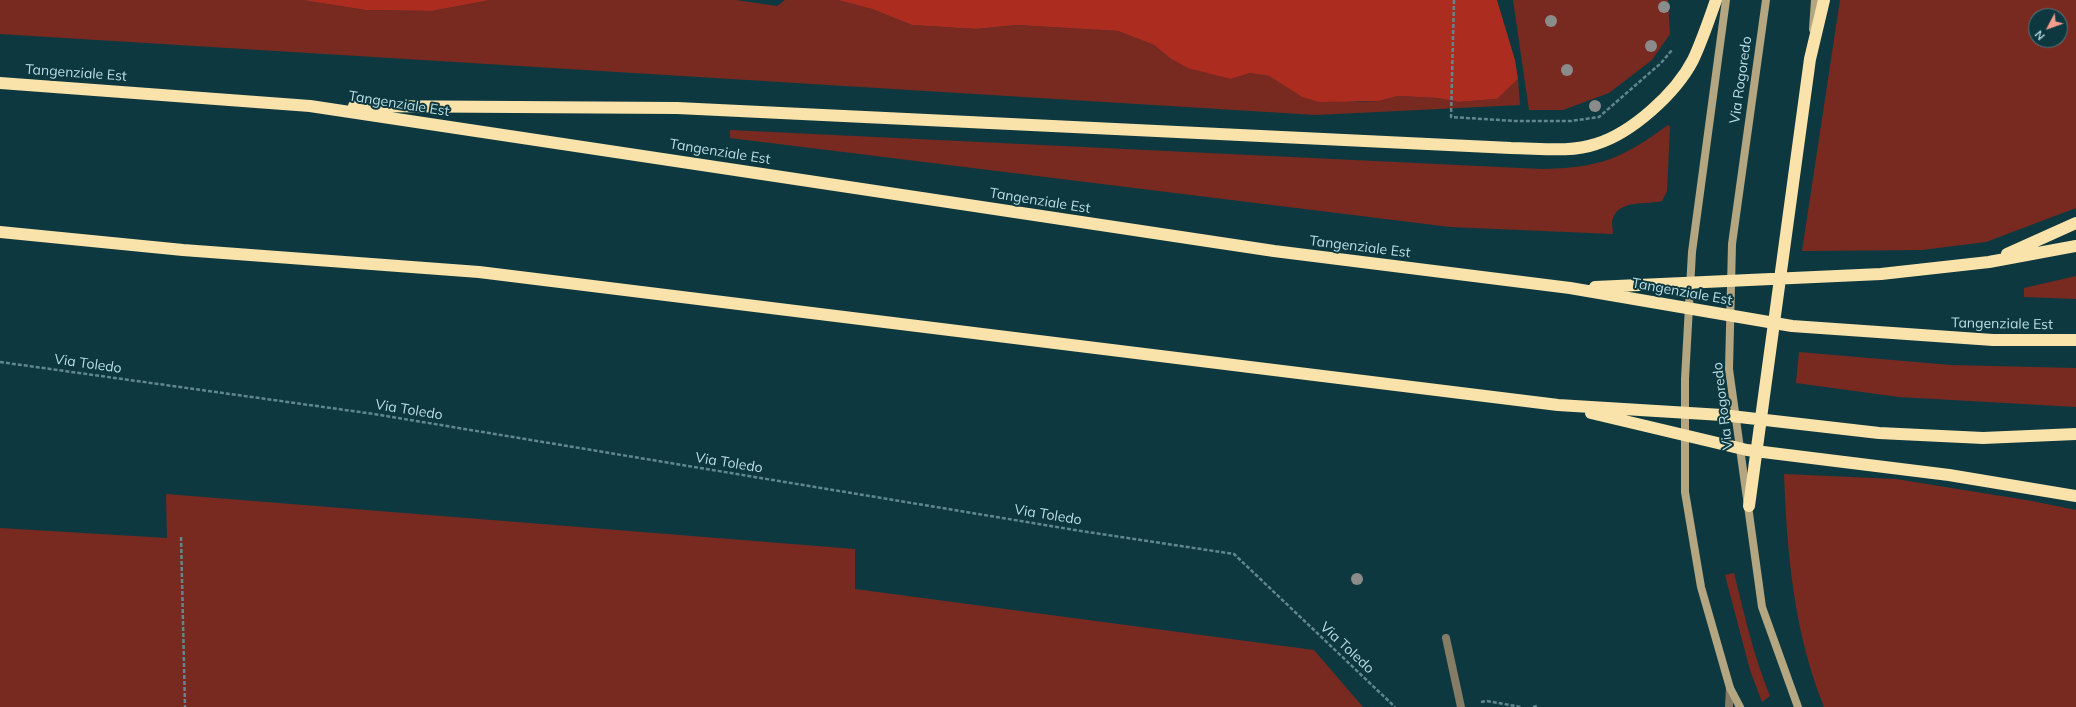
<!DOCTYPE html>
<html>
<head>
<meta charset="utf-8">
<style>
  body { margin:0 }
  #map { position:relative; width:2076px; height:707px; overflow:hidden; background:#0e383f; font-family:Mulish,sans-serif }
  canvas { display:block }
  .north { position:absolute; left:2028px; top:8px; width:40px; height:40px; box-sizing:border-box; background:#0e383f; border:1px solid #537a81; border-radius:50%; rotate:229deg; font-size:11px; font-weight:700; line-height:16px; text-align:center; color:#badee4 }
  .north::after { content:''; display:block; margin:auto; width:14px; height:18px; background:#f59d8e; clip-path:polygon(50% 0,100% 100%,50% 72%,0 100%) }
</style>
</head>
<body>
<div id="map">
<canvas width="2076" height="707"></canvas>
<div class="north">N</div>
</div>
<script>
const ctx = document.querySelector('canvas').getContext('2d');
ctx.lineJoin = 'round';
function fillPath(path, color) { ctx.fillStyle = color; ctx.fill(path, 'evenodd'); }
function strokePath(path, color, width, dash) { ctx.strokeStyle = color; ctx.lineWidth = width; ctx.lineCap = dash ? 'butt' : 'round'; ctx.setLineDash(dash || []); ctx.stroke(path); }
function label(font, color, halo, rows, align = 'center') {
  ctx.font = font + ' Mulish,sans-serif'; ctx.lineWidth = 4; ctx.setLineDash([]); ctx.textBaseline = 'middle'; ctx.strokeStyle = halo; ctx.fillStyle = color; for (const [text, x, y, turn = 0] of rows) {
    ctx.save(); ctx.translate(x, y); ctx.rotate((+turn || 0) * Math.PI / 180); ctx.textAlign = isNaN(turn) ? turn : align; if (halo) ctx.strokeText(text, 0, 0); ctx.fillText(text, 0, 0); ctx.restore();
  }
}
const green = new Path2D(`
  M0 0H302L365 10 432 11 490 0H736L777 6 785 0H838L872 9 912 25 975 29 1017 25 1118 31 1154 45 1170 58 1231 79 1250 73 1269 76 1302 97 1359 102 1379 101 1398 96 1438 98 1458 102 1497 99 1518 79 1520 105 1316 115 0 34Z
  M1513 0H1668L1670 34 1652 60 1609 93 1563 110H1529Z
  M1840 0H2076V208L1986 242 1922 250 1802 251ZM2036 16H2060V40H2036Z
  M1668 125 1670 127 1667 191 1662 201C1647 205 1620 199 1613 218 1611 222 1613 229 1613 234L1450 227 730 138V130L1541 169C1599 168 1622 159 1668 125Z
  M2076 276V299L2024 297V288Z
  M1799 352 1951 365 2076 368V407L1899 397 1796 383Z
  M1784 474 1896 479 2032 501 2076 510V707H1824C1794 633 1787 554 1784 474Z
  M166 494 855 549V589L1314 650 1363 707H0V528L167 538Z
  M1734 573C1745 617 1753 654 1770 696L1762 702 1750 670 1725 575Z`);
const forest = new Path2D(`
  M302 0H490L432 11 365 10Z
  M838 0H1497L1515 60 1518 79 1497 99 1458 102 1438 98 1398 96 1379 101 1320 102 1302 97 1269 76 1250 73 1231 79 1188 68 1170 58 1154 45 1118 31 1017 25 975 29 912 25 872 9Z`);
const path = new Path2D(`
  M1454 0 1451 117 1514 121H1571L1599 117 1661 63 1672 50
  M0 362 374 414 1081 531 1234 554 1395 707
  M181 537 185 707
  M1481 702 1487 701 1521 707
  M1533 707 1537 706`);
const street = new Path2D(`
  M1446 638 1461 707
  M1729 707 1730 688`);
const secondary = new Path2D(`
  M1726 0 1692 252 1685 379V492L1701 587 1730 688 1740 707
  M1766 0 1732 244 1729 369 1762 607 1798 707
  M1813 29 1815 0`);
const highway = new Path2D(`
  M0 83 310 106 1274 251 1570 288 1792 326 1993 340H2076
  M354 106 677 108 1511 148C1538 148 1570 153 1596 144 1632 133 1676 93 1693 60 1702 41 1709 20 1716 0
  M0 232 183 250 479 272 1558 405 1722 415 1879 433 1983 438 2076 434
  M2007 254 2076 223
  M1595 287 1881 274 1989 262 2076 246
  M1591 413 1747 450 1949 475 2076 496
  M1749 506 1810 59 1824 0`);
const trees = [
  [1664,7],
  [1551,21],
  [1651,46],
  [1567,70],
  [1595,106],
  [1357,579]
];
const streetNames = [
  ["Tangenziale Est",76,73,4],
  ["Via Rogoredo",1741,80,-82],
  ["Tangenziale Est",399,104,9],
  ["Tangenziale Est",720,152,9],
  ["Tangenziale Est",1040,201,9],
  ["Tangenziale Est",1360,247,7],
  ["Tangenziale Est",1682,292,10],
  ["Tangenziale Est",2002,324,1],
  ["Via Toledo",88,364,8],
  ["Via Rogoredo",1723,406,-97],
  ["Via Toledo",409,410,9],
  ["Via Toledo",729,463,9],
  ["Via Toledo",1048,515,9],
  ["Via Toledo",1347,648,43]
];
fillPath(green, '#782a20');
fillPath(forest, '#ac2c1f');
strokePath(path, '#60878e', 2.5, [4, 2]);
strokePath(street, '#857c65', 8);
strokePath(secondary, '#b4a681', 8);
strokePath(highway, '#f9e3aa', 12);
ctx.fillStyle = '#8b8b8b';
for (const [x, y] of trees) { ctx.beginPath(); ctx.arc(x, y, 6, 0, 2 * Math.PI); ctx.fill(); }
label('14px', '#badee4', '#0e383f', streetNames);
</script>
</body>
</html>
